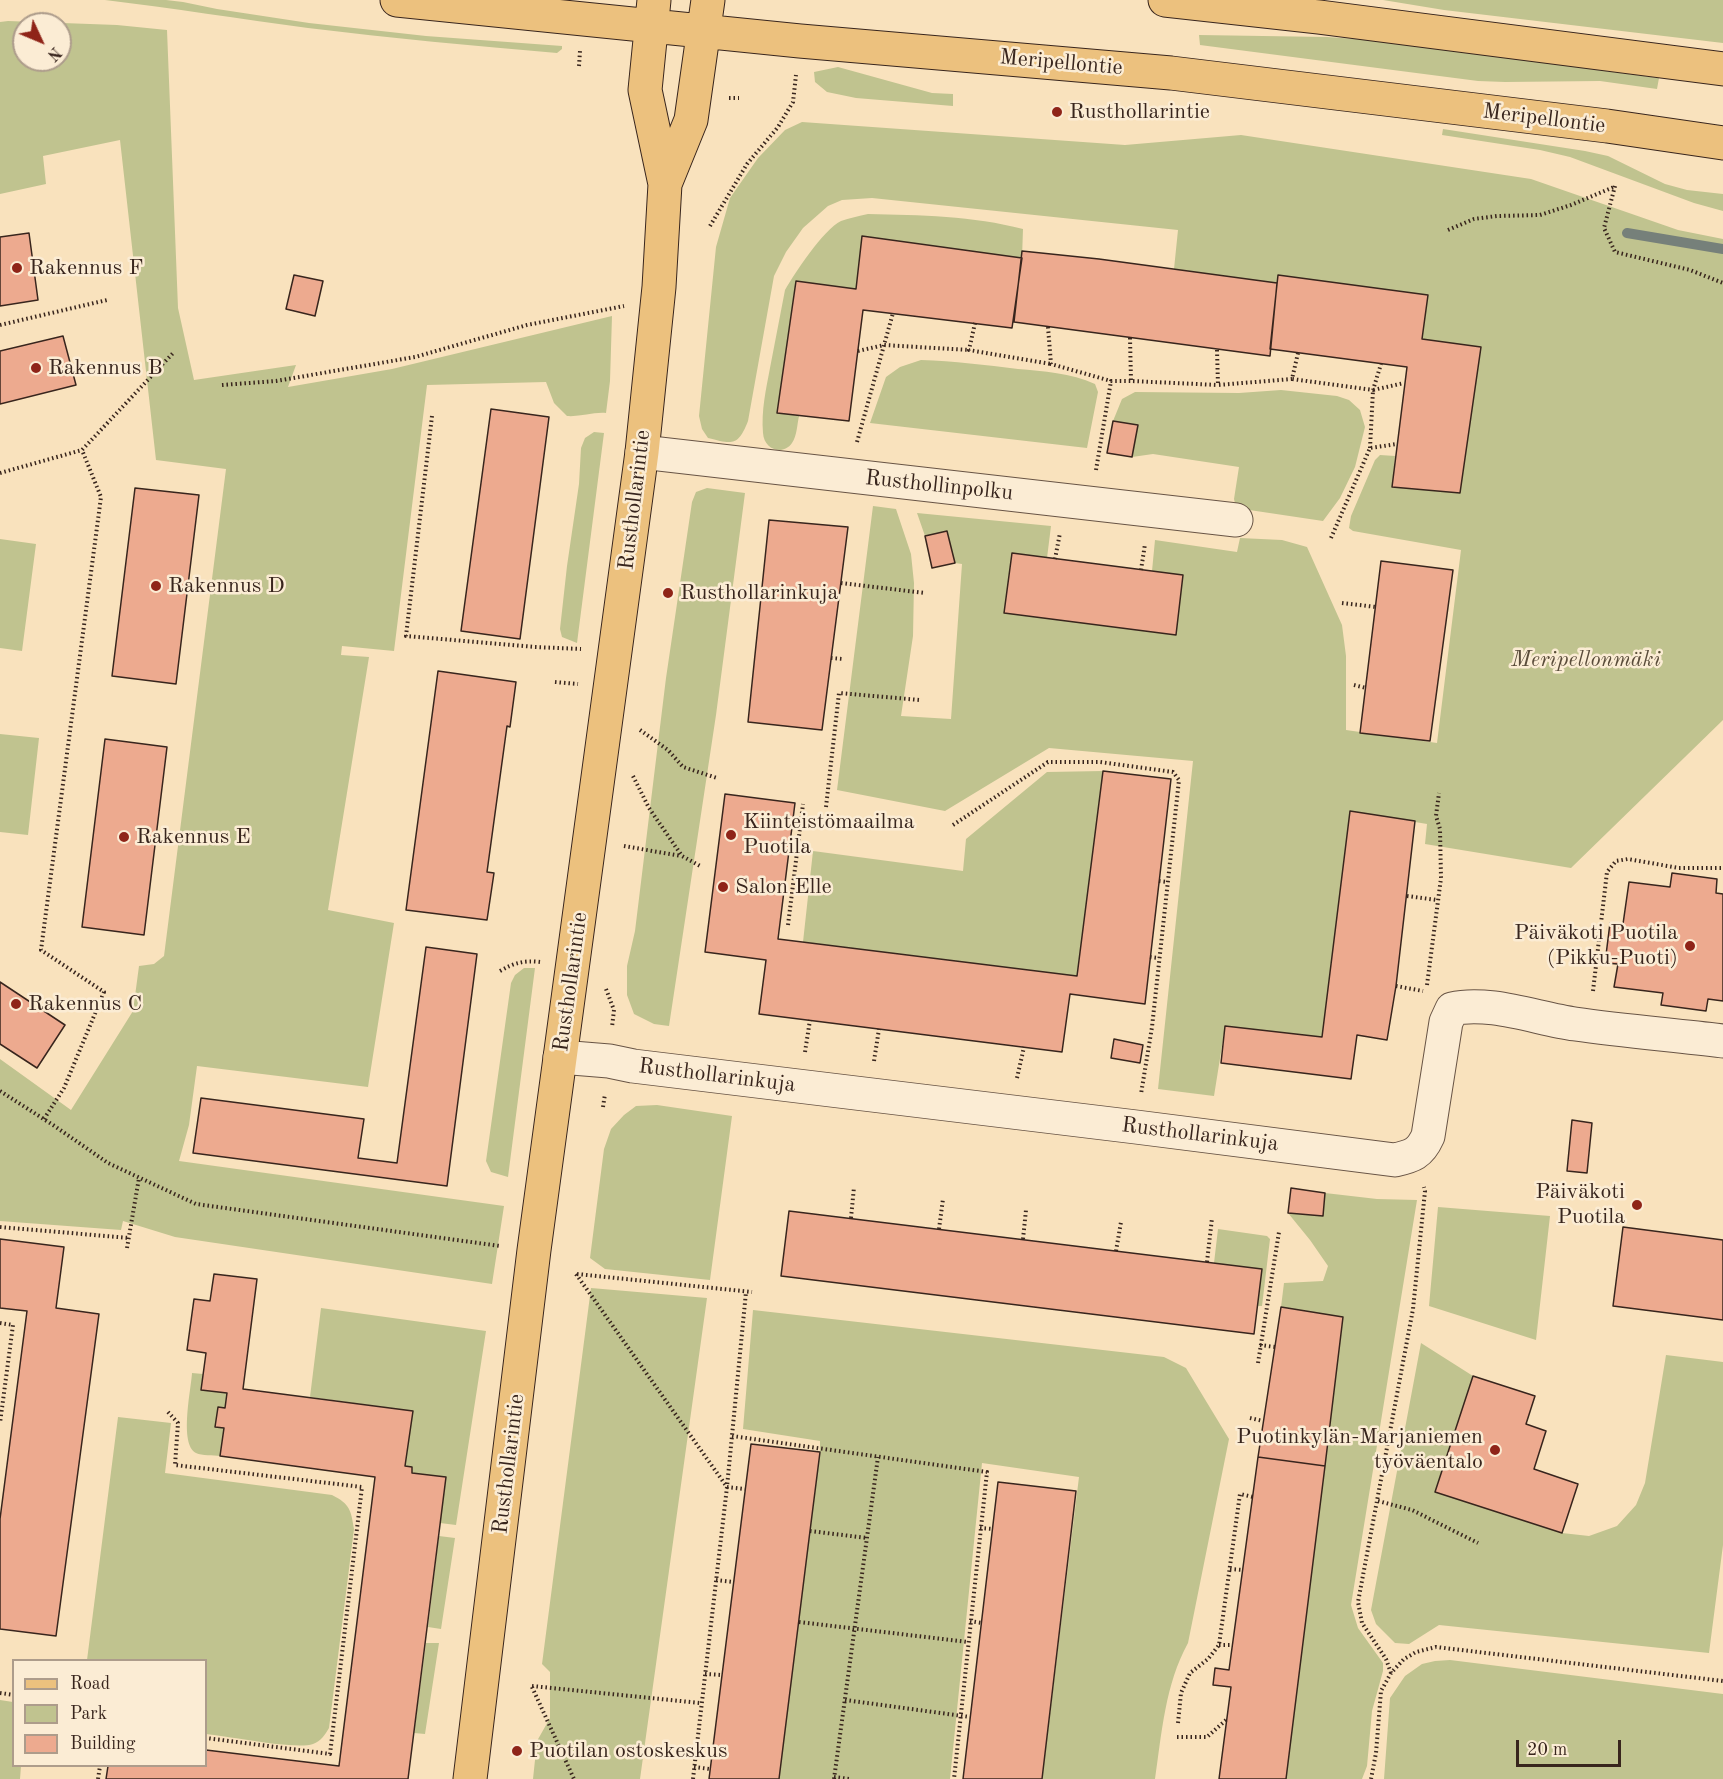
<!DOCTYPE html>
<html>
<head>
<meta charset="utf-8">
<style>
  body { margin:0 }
  #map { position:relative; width:1723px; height:1779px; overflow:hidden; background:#f9e2bd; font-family:"Old Standard TT",serif }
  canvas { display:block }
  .legend { position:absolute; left:12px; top:1659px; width:195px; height:108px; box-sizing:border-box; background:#fbecd4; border:2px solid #ad9c8b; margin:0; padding:8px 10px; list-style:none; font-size:18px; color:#38251d }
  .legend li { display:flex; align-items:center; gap:12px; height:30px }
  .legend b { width:30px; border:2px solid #ad9c8b }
  .north { position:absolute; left:12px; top:12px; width:60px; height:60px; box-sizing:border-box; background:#fbecd4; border:2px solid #ad9c8b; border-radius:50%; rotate:134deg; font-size:16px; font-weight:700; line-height:24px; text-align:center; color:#38251d }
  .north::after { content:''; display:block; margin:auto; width:21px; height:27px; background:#8f2418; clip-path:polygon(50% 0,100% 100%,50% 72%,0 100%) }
  .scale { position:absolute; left:1516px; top:1740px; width:105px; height:27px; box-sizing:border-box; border:3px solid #38251d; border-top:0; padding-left:8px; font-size:18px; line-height:21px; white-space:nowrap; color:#38251d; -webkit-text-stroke:4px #fbecd4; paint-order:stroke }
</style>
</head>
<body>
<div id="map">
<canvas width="1723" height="1779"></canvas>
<ul class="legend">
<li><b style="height:8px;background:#ecc17e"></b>Road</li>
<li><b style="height:16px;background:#c0c38f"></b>Park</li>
<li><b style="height:16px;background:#edaa8f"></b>Building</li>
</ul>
<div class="north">N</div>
<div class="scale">20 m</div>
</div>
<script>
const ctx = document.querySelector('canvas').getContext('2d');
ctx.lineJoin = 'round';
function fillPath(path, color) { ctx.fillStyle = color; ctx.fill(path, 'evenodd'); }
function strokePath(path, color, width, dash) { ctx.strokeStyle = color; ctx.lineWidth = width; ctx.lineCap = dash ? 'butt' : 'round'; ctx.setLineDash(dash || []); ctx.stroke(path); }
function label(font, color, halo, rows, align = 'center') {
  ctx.font = font + ' "Old Standard TT",serif'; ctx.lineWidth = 5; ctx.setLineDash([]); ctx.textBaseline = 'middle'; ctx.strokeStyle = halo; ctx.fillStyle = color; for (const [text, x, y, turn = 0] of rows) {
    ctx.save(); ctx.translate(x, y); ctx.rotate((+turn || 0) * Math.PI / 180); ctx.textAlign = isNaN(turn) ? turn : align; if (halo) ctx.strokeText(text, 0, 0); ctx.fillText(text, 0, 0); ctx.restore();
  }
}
const green = new Path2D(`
  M105 0H166L183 2 217 9 309 23 426 36 562 46V49L557 53C474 46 391 38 308 28 240 19 173 8 105 0Z
  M1383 0H1723V43L1444 10Z
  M8 21 117 25 167 30 178 308 194 380 296 365 288 387 392 369 612 316 610 381 606 413C593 412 580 417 567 416L554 403 546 382 427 385 394 651 342 646 341 655 369 657 328 910 394 923 368 1087 197 1066 189 1125 179 1161 504 1206 492 1284 175 1237 123 1221 121 1230 0 1221V1059L71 1110 133 1011 139 966 154 964 164 956 226 469 156 460 120 140 43 156 46 184 0 194V22ZM24 24H60V60H24Z
  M1199 35 1327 37 1370 40 1659 78 1657 89 1600 81 1505 82 1478 81 1200 45Z
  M838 67 932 93 953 94V106L856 98 827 92 815 82 814 72Z
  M802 122 1125 145 1241 135 1531 179 1678 230 1723 239V720L1571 868 1425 844 1427 824 1350 811 1322 1037 1225 1027 1214 1096 1158 1089 1193 761 1049 748 945 811 837 790 873 506 896 509 911 554 914 583 913 636 901 716 951 719 962 564 955 563 947 531 925 536 917 513 1051 526 1047 558 1012 554 1005 613 1175 635 1183 576 1152 571 1155 540 1237 552 1240 538 1282 540 1307 547 1342 625 1346 656V730L1437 743 1461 550 1353 531 1349 528 1351 516 1375 460 1380 455 1395 456 1392 487 1460 493 1481 347 1422 339 1427 295 1278 275 1277 283 1174 269 1178 230 872 198 842 200 828 206 803 228 786 252 774 276 748 421C738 447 732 444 708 438L702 429 699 416 716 247 730 198 758 158 785 130Z
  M1443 129 1585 151 1608 156 1665 184 1687 190 1723 194V211L1694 203 1570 157 1540 150 1442 135Z
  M868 214C920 215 973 216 1023 229L1022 258 863 236 856 289 796 281 777 412 799 416C797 425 797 436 792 443 783 456 764 450 763 433 761 411 766 389 770 368 775 342 780 316 785 290 795 273 823 230 841 221 849 218 859 216 868 214Z
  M921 360C954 361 986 365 1018 369 1043 371 1071 373 1095 384L1098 392 1087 448 870 423 886 377 900 367Z
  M1281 390 1337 396 1349 400 1360 410 1365 427 1355 467 1340 498 1323 521 1236 508 1234 499 1239 467 1153 454 1132 457 1138 425 1113 421 1122 399 1135 392 1239 393Z
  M594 432 604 433 577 643 562 637 560 629 567 566 579 484 581 448 585 438Z
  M707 488 745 493 716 715 669 1026 654 1024 634 1014 627 995V966L635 931 666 678 692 502 696 492Z
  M0 539 36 544 22 651 0 648Z
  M0 734 39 738 28 835 0 832Z
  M1103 771 1077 976 803 942 813 851 963 871 966 839 1047 772Z
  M524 968H535L508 1177 491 1172 486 1161 511 983 515 975Z
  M657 1105 732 1116 710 1280 605 1269 590 1258 604 1149 611 1129 624 1115 636 1106Z
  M1325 1193 1377 1199 1417 1200 1351 1605 1358 1628 1383 1663V1671L1372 1711 1367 1766 1362 1779H1286L1343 1317 1281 1307 1284 1283 1323 1281 1328 1266 1310 1240 1288 1213 1323 1216Z
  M1438 1207 1550 1216 1536 1340 1429 1306Z
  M1218 1229 1267 1236 1270 1239 1262 1306H1257L1262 1269 1214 1263Z
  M591 1288 707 1298 640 1779H533L537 1741 550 1718V1672L542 1664Z
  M321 1308 486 1331 456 1525 440 1523 412 1473V1467L405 1466 412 1411 310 1397Z
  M753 1310 1164 1357 1186 1368 1229 1439 1188 1643C1165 1685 1162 1732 1155 1779H1042L1079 1477 982 1463 950 1779H779L820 1452V1441L743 1429Z
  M1421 1343 1473 1376 1436 1492 1562 1533 1589 1536 1617 1526 1636 1505 1645 1483 1666 1355 1723 1362V1545L1709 1653 1439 1625 1409 1644 1395 1643 1376 1624 1371 1610Z
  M192 1373 203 1374 201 1390 227 1393 225 1408 218 1407 215 1427 224 1428 220 1456C213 1455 202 1456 196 1453 179 1444 191 1390 192 1373Z
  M118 1417 171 1423 165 1473 332 1495C350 1504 351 1510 354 1529L329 1728C325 1735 321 1741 313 1744 295 1750 228 1736 206 1734V1660H87Z
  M439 1536 455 1538 441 1629 428 1627Z
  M426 1643H439L425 1734 414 1733Z
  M1450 1660 1723 1694V1779H1384L1390 1698 1405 1676 1422 1664 1435 1661Z
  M0 1700 13 1702 14 1766H21L20 1779H0Z`);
const stream = new Path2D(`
  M1627 233 1723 249`);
const building = new Path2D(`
  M29 233 38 300 0 306V237Z
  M862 236 1022 258 1012 328 863 310 849 421 777 413 796 281 856 289Z
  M1022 251 1099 259 1277 283 1270 356 1014 322Z
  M294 275 323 281 315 316 286 309Z
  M1278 275 1428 295 1422 339 1481 347 1460 493 1392 487 1407 367 1270 349Z
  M63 336 76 385 0 404V351Z
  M491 409 549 417 520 639 461 631Z
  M1113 421 1138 425 1132 457 1107 453Z
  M135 488 199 495 176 684 112 676Z
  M769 520 848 527 822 730 748 722Z
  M947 531 955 563 932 568 925 536Z
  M1012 553 1183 575 1176 635 1004 613Z
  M1381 561 1453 570 1430 741 1360 733Z
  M438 671 516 682 510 727 507 726 487 872 494 873 487 920 406 910Z
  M105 739 167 747 144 935 82 927Z
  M1103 771 1171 779 1145 1004 1070 994 1062 1052 759 1014 766 960 705 952 725 794 795 803 778 939 1077 976Z
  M1350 811 1415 821 1396 986 1387 1040 1357 1035 1351 1079 1221 1063 1225 1026 1322 1037Z
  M1672 873 1717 879 1716 893 1723 894V1001L1708 999 1706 1011 1661 1005 1663 993 1614 987 1618 964 1605 963 1610 923 1623 924 1629 882 1670 887Z
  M426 947 477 954 447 1186 193 1153 201 1098 364 1119 358 1158 397 1163Z
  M0 982 65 1025 37 1068 0 1044Z
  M1114 1039 1143 1045 1140 1063 1111 1058Z
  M1572 1120 1592 1123 1587 1173 1567 1171Z
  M1291 1188 1325 1193 1323 1216 1288 1213Z
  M789 1211 1262 1269 1254 1334 781 1276Z
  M1623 1227 1723 1240V1320L1613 1306Z
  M0 1239 64 1247 56 1308 99 1314 56 1636 0 1629V1519L27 1311 0 1308Z
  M214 1274 257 1279 243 1389 413 1411 405 1466 412 1467V1473L446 1477 408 1779H106L108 1766H206V1750L339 1766 375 1477 220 1456 224 1428 215 1427 218 1407 225 1408 227 1393 201 1390 206 1353 187 1350 194 1299 210 1301Z
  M1281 1307 1343 1317 1325 1466 1258 1457Z
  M1473 1376 1535 1396 1526 1424 1546 1431 1534 1469 1578 1484 1562 1533 1435 1492Z
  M751 1444 820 1452 810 1531 779 1779H709Z
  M1258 1457 1325 1466 1286 1779H1219L1231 1687 1213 1685 1215 1668 1229 1670Z
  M998 1482 1076 1491 1042 1779H963Z`);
const path = new Path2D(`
  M579 66 580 51
  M729 98H739
  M1615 186 1604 228 1615 252 1690 270 1723 283
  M710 226 747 164 778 127 793 102 796 75
  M1448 230 1474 219 1497 216 1540 215 1571 205 1614 187
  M975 323 969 350 1051 364
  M0 325 107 300
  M1048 327 1051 364 1111 381
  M1130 338 1131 381 1218 385
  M1217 350 1218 385 1292 379
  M858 351 884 345 969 350
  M1298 353 1292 379 1373 390 1381 364
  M222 385 276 381 415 357 527 325 624 306
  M432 416 406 636 535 647 581 649
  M857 442 893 313
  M1370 448 1373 390 1404 383
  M1096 470 1111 381H1131
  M0 473 82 450 174 352
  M1331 538 1370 448 1397 444
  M1055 559 1060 533
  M1141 570 1145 544
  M841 583 925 593
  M1342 603 1376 607
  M831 658 843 659
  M555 682 578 684
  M1354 685 1366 688
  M640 730 668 750 683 767 717 778
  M633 776 649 808 682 856 702 867
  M826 807 839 693 920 700
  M953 825 1048 762H1100L1173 772 1179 780 1152 1027 1141 1094
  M624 846 681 856
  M789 851 797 853
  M1159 881 1168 882
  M1407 896 1437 900
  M788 925 803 804
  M1150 957 1159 958
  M500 971C514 963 524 960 540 962
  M1427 985 1441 878 1440 829 1436 816 1439 793
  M1396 986 1423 991
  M606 989 614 1010 612 1027
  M1593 991 1607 872 1616 861 1628 859 1679 868H1723
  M805 1052 810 1020
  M874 1061 879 1029
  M1017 1078 1024 1047
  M0 1091 53 1125 108 1163 196 1204 500 1246
  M603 1107 605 1094
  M44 1119 64 1088 104 992 41 950 101 497 82 450
  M1542 1193 1553 1195
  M851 1218 854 1187
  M0 1227 129 1238
  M939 1229 943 1199
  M1023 1239 1026 1210
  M127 1248 139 1178
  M1116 1251 1121 1222
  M1207 1262 1212 1218
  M576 1274 727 1487 745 1489
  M577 1274 752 1292
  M0 1323 13 1325 0 1423
  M1260 1345 1275 1347
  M1258 1363 1279 1232
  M168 1412 178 1423 175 1465 362 1487 330 1754 206 1738
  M1250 1418 1263 1421
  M732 1436 987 1472 954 1779
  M1378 1501 1412 1510 1478 1543
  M980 1528 993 1529
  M810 1531 867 1538
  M1230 1569 1243 1570
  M716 1580 734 1582
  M970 1621 982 1623
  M799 1622 968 1642
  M1219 1645H1233
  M1391 1673 1386 1659 1362 1623 1358 1602 1413 1309 1425 1191 1424 1187
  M705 1674 722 1675
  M532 1686 700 1703
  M532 1687 574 1779
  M0 1693 14 1695
  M845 1700 970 1717
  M1178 1723 1181 1693 1190 1673 1208 1659 1219 1645 1240 1494 1253 1497
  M1177 1737H1207L1226 1720
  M694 1767 710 1769
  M834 1777 850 1779
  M98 1779 100 1766
  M693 1779 727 1487 746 1292
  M834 1779 878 1457
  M1371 1779 1376 1753 1381 1691 1391 1673 1404 1659 1416 1652 1436 1647 1723 1681`);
const minor = new Path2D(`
  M642 452 1236 520
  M560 1057 609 1061 633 1066 1136 1127 1395 1160C1412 1156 1420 1154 1428 1136L1446 1022 1452 1009C1489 1000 1538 1019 1575 1024 1624 1031 1674 1035 1723 1041`);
const major = new Path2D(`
  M397 0 800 41 1171 73 1607 126 1723 143
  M1165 0 1319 17 1723 69
  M665 184 691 120 708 0
  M470 1779 534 1250 642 452 659 287 665 184 645 90 654 0`);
const markers = [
  [1057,112,6,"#8f2418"],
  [17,268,6,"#8f2418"],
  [36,368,6,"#8f2418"],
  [156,586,6,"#8f2418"],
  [668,593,6,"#8f2418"],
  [731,835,6,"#8f2418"],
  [124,837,6,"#8f2418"],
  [723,887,6,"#8f2418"],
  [1690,946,6,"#8f2418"],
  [16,1004,6,"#8f2418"],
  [1637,1205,6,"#8f2418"],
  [1495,1450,6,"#8f2418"],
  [517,1751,6,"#8f2418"]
];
const streetNames = [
  ["Meripellontie",1061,63,5],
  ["Meripellontie",1544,119,7],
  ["Rusthollinpolku",939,486,6],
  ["Rusthollarintie",635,500,-83],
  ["Rusthollarintie",571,982,-82],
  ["Rusthollarinkuja",717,1076,7],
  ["Rusthollarinkuja",1200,1135,7],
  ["Rusthollarintie",509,1464,-83]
];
const poiNames = [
  ["Rusthollarintie",1069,112],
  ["Rakennus F",29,268],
  ["Rakennus B",48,368],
  ["Rakennus D",168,586],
  ["Rusthollarinkuja",680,593],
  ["Kiinteistömaailma",743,822],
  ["Puotila",743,847],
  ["Rakennus E",136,837],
  ["Salon Elle",735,887],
  ["Päiväkoti Puotila",1678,933,"right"],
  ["(Pikku-Puoti)",1678,958,"right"],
  ["Rakennus C",28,1004],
  ["Päiväkoti",1625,1192,"right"],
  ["Puotila",1625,1217,"right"],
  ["Puotinkylän-Marjaniemen",1483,1437,"right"],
  ["työväentalo",1483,1462,"right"],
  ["Puotilan ostoskeskus",529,1751]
];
const parkNames = [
  ["Meripellonmäki",1586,660]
];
fillPath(green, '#c0c38f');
strokePath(stream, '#76807a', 10);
fillPath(building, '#edaa8f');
strokePath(building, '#38251d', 1.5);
strokePath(minor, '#685445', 35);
strokePath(major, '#38251d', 35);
strokePath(path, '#38251d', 4, [1.5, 3]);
strokePath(minor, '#fbecd4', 33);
strokePath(major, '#ecc17e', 33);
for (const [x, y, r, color] of markers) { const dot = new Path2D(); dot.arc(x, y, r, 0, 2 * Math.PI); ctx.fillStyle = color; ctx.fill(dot); strokePath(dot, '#fbecd4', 2); }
label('22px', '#38251d', '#fbecd4', streetNames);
label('22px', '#38251d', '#fbecd4', poiNames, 'left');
label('italic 22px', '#5a4c3a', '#fbecd4', parkNames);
</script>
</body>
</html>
